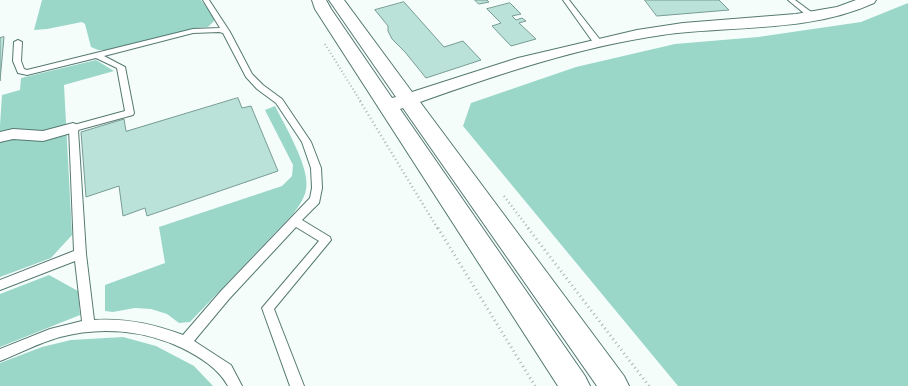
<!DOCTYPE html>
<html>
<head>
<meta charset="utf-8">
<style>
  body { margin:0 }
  canvas { display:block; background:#f5fdfb }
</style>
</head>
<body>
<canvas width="908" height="386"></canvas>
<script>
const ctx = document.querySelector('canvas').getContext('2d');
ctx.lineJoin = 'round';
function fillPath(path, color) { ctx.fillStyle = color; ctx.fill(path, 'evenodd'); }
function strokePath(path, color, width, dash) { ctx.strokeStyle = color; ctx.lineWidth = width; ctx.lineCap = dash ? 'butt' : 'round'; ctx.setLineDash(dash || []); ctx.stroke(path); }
const green = new Path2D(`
  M42 0H201L214 17V21L208 27 196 28 106 50H98L91 47 85 24 82 22 47 29 34 30Z
  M908 3V386H678L463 126 471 103 576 67 675 44 758 37 861 22Z
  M96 60 114 71 64 85 72 235 51 258 0 277V125L2 95 20 90 21 78Z
  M275 106C285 126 311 169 306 190 304 199 299 206 293 214L190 322 179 323 167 314 151 309 135 308 113 312 105 311V285L165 263 159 227 282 186 292 176 293 165 265 110Z
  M49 275 78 291 80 315 0 347V294Z
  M123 337 156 346 194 366 213 386H0V363L42 347 71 340Z`);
const building = new Path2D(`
  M475 0H487L489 2 479 4Z
  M645 0H719L729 10 657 16Z
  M404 2 444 47 463 41 481 60 426 78 405 52 392 39 388 31V26L375 10Z
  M510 3 521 14 512 16 516 20 522 18 526 21 519 23 536 39 511 46 492 26 501 23 487 9Z
  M4 37 0 81V38Z
  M238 98 242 108 251 106 278 171 147 216 145 208 123 216 119 186 86 197 81 132 124 119 126 131Z`);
const pathFar2 = new Path2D(`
  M325 44 361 102`);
const pathFar1 = new Path2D(`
  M360 101 438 229
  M504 196 529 229`);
const path = new Path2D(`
  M438 228 535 386
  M528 228 649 386`);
const service = new Path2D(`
  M203 0H209L230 32 252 74 263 85 282 99 311 142 321 168 322 188 319 203 302 220 330 237 331 240 274 309 304 386H290L262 308 319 241 296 227 229 299 194 341 231 365 242 386H228C218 368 200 357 182 348 144 330 100 326 60 337 39 343 20 353 0 361V349L50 329 82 321 75 261 0 290V280L74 251 69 128 70 126 125 111 117 68 96 58 27 75 18 73 13 61 14 42 18 40 22 42 21 61 24 69 27 70 193 29 220 28ZM219 32 223 33 246 77 257 89 276 103 302 142 311 168 312 188 310 198 221 291 183 335C154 324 125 318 94 320L86 254 78 130 133 115 134 113 125 67 104 56 193 33Z
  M563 0H569L601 41V45H595Z
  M788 0H795L818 17 817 19H811Z`);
const pedestrian = new Path2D(`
  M73 123 78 125 80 128 78 131 43 141 13 139 0 142V132L13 129 43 131Z`);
const tertiary = new Path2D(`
  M312 0H326L331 9 392 98 396 97 329 0H344L412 92 518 58 637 30 683 23 796 14 837 7 856 0H876L874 3C808 33 733 25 662 35 579 47 499 74 420 102L624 376 629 386H597L403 108 400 109 585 376 590 386H558L315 9Z`);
fillPath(green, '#9ad7c9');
fillPath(building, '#bbe2d8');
strokePath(building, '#779c93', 1);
strokePath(service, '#557971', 2);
strokePath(pedestrian, '#557971', 2);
strokePath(tertiary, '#557971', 2);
strokePath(pathFar2, '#aab5b2', 2, [1, 2.5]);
strokePath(pathFar1, '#aab5b2', 2.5, [1, 3]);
strokePath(path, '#aab5b2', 3, [1, 3.5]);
fillPath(service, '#fff');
fillPath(pedestrian, '#fff');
fillPath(tertiary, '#fff');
</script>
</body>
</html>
